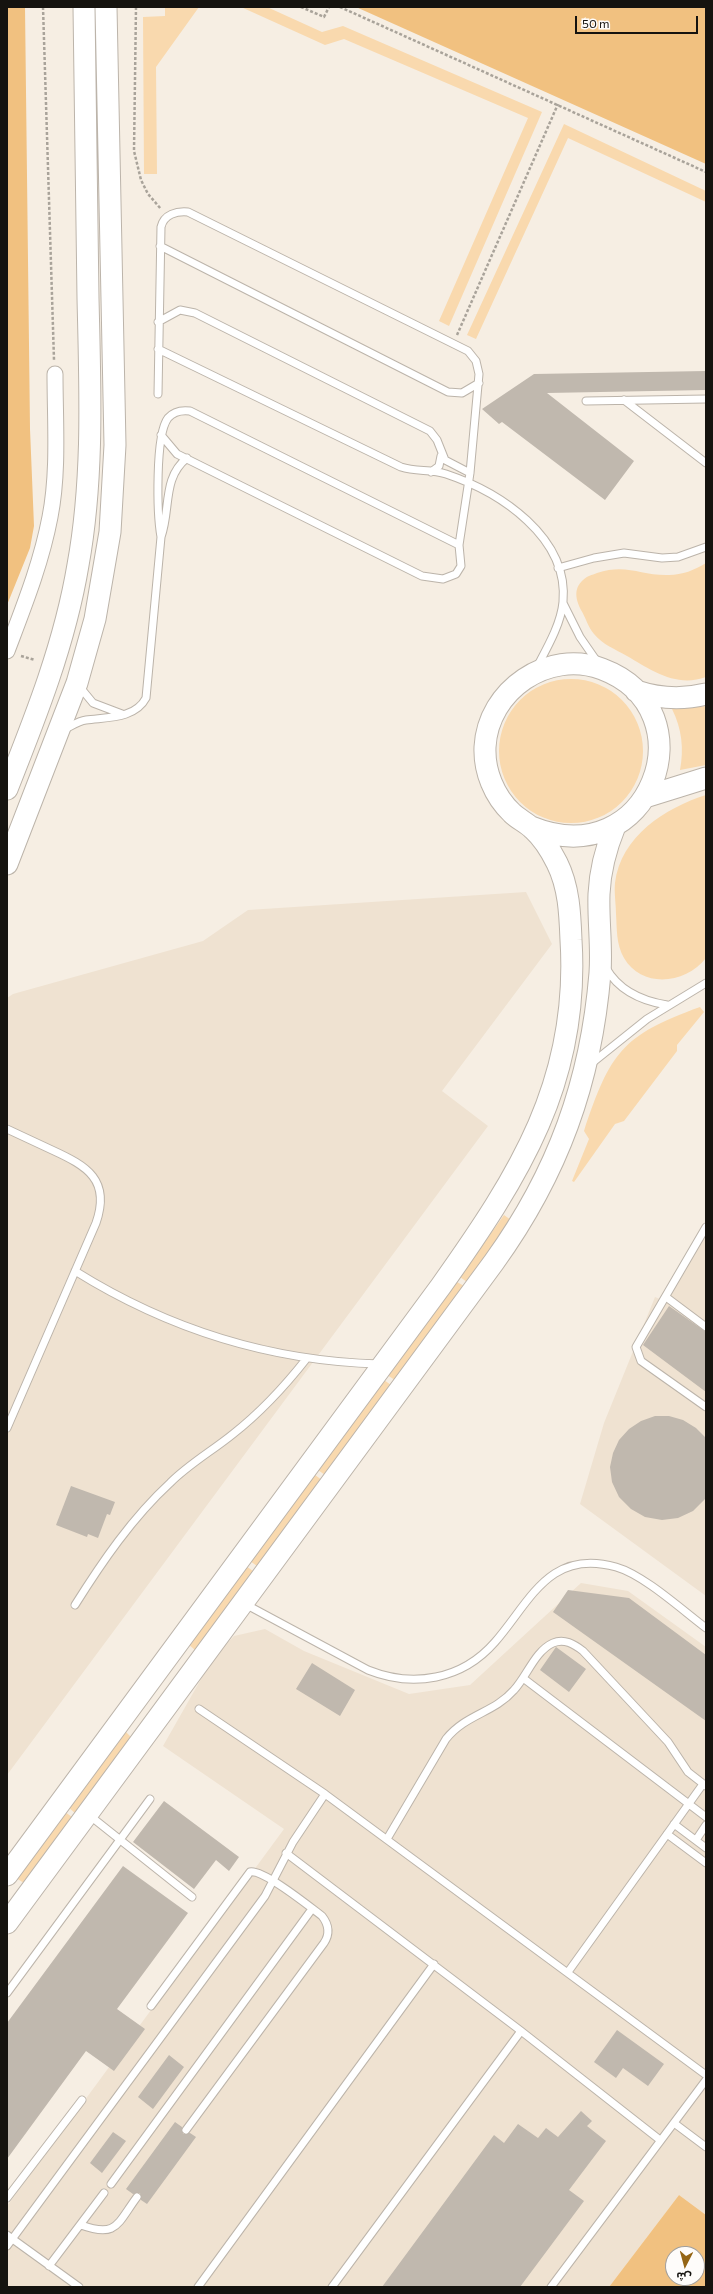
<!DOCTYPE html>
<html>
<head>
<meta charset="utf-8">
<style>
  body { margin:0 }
  #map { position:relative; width:713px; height:2294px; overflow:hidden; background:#f6eee3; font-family:Commissioner,"Noto Sans Arabic",sans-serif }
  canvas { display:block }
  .frame { position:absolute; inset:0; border:8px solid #15130f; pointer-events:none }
  .north { position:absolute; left:665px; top:2246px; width:40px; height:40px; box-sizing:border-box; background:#fefcfa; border:1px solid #a19f9c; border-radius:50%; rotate:186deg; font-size:11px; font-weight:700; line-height:16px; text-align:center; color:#15130f }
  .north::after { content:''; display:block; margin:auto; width:14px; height:18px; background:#956515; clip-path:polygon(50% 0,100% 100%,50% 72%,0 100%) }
  .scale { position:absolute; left:575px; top:16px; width:123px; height:18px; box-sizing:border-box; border:2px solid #15130f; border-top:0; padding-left:5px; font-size:12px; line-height:14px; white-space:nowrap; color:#15130f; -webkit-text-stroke:3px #fefcfa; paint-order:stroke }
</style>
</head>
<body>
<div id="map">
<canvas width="713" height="2294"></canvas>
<div class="frame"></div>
<div class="north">ش</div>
<div class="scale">50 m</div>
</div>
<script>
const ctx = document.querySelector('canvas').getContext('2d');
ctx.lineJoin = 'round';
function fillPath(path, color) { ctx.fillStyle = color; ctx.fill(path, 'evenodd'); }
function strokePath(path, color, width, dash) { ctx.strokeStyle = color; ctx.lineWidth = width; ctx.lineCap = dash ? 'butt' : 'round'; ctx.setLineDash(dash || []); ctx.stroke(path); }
const built = new Path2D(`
  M526 892 552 944 442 1091 488 1126 7 1775V998L13 994 203 941 248 910Z
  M706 1222V1596L580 1504 604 1423 655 1297 660 1299Z
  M581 1583 628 1591 706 1647V2215L679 2195 609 2287H7V2206L284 1829 163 1746 213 1658 234 1636 265 1629 304 1651 409 1694 470 1685Z`);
const green = new Path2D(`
  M165 7H199L156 67 157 174H144L143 17 165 16Z
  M241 7H267L322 32 343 26 542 112 449 326 439 321 528 118 344 39 325 45Z
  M564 124 706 191V202L568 138 476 339 467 335Z
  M706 563V677C676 688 651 670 627 656 615 649 603 645 594 634 588 627 586 618 581 610 576 600 573 589 583 580 587 576 592 575 597 573 627 563 641 576 669 575 682 575 695 570 706 563Z
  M499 751a72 72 0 1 1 144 0a72 72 0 1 1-144 0Z
  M706 706V765L680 770C684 749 682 729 672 709Z
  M706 795V958C686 984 642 989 624 958 616 944 617 929 616 914 616 904 614 893 615 883 621 836 665 808 706 795Z
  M700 1007 704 1012 677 1045V1051L624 1121 615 1124 574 1182 572 1181 589 1139 584 1131C610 1053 622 1035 700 1007Z
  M504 1215 511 1220 467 1282 460 1277Z
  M457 1282 464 1286 395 1380 387 1375Z
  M384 1380 391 1385 325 1475 318 1470Z
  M315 1475 322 1480 257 1566 250 1561Z
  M246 1566 253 1571 195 1650 188 1644Z
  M125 1731 131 1737 75 1813 68 1807Z
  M65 1812 72 1817 24 1883 16 1878Z`);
const water = new Path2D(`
  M7 7H25L30 429 34 526 30 548 7 605Z
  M356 7H706V164Z
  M679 2195 706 2215V2287H609ZM673 2254H697V2278H673Z`);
const building = new Path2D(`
  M706 371V390L547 393 634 461 605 500 502 422 499 424 482 409 534 374Z
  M669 1306 706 1332V1392L643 1345Z
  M655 1416H669L683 1420 696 1428 706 1438V1498L693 1511 678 1518 662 1520 645 1517 631 1509 619 1497 612 1482 610 1467 613 1453 619 1440 629 1429 641 1421Z
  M71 1486 115 1502 110 1515 107 1514 98 1538 88 1534 87 1537 56 1525Z
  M568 1590 629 1598 706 1655V1721L553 1612Z
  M556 1647 586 1669 569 1692 540 1670Z
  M312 1663 355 1690 340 1716 296 1689Z
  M164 1801 239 1857 229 1871 216 1860 194 1889 133 1842Z
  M123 1866 188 1913 117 2009 145 2029 114 2071 86 2051 7 2159V2023Z
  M617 2030 664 2064 648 2086 623 2068 616 2078 594 2062Z
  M169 2055 184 2067 153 2109 138 2097Z
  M581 2111 592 2121 587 2126 606 2141 569 2190 584 2201 520 2287H382L494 2135 504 2143 518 2124 538 2138 546 2128 558 2137Z
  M175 2122 182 2127 183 2134 190 2133 196 2137 147 2204 141 2200 140 2193 133 2194 126 2189Z
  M113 2132 126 2141 102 2173 90 2163Z`);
const path = new Path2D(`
  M43 7 54 360
  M136 7 134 151 141 180 148 194 161 209
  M301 7 324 17 329 7
  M340 7 706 172
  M457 335 558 104
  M21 656 35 660`);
const lane = new Path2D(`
  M160 246 448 392 462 393 479 383
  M158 322 180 310 195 313 430 431 437 440 445 460 470 473
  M158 349 401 467C416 472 431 469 446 474 500 492 569 537 563 602 561 624 547 648 537 667
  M158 394 161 227C164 214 177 211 188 212L468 351 476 361 479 374 470 473 459 545 461 566 456 574 443 579 422 576 177 454 161 435
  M624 400 706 463
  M586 401 706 399
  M431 472 439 466 441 456
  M161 537C157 514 155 435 168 418 174 411 182 410 190 411L459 545
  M558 568 594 558 624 553 662 558 678 557 706 547
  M563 603 580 637 598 663
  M79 686 93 703 122 714
  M63 730C70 727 78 721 86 720 107 717 135 719 146 698L161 537C171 509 162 478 187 458
  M606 968C619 991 642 1001 667 1005
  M592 1063 647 1019 706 983
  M7 1129C22 1136 37 1143 52 1150 87 1166 111 1180 96 1223L7 1428
  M706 1227 636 1347 641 1361 706 1407
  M75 1271C168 1329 269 1361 379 1364
  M666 1297 706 1327
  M245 1604 368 1670C413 1688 462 1680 495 1642 530 1602 549 1548 616 1567 644 1575 682 1610 706 1628
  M75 1605C102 1562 132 1518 170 1483 189 1464 212 1451 233 1434 261 1412 285 1386 307 1358
  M523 1678 706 1817
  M199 1709 325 1794 706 2075
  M89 1815 192 1897
  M674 1824 706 1848
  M667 1834 706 1863
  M387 1839 446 1739C466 1714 494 1713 514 1690 527 1676 535 1651 553 1643 564 1638 574 1644 583 1651L668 1742 688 1772 706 1786
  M696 1840 706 1825
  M286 1853 521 2031 660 2140
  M568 1972 703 1784
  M7 1993 150 1799
  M151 2006 250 1872C263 1869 310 1907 322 1916 329 1925 330 1934 324 1943L186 2130
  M674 2123 706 2147
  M111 2184 312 1909
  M7 2198 82 2100
  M81 2225C117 2238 117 2224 137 2197
  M7 2235 79 2287
  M7 2246 265 1896 293 1842 325 1794
  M49 2266 104 2193
  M198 2287 434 1964
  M332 2287 521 2031
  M551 2287 706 2080`);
const street = new Path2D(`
  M7 651C24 606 41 564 50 517 59 471 55 421 55 374`);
const secondary = new Path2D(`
  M636 691C660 699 682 700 706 694
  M7 789C36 716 65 643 78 565 94 477 90 387 88 298 86 201 86 104 84 7
  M645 797 706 778
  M7 864 77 683 95 619 110 532 115 445 106 7
  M7 1875 441 1286C519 1176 580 1081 571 940 570 914 569 887 557 863 551 851 543 838 533 829 527 823 518 819 512 813 494 796 484 771 485 747 488 690 548 649 602 669 711 710 651 876 531 827
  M7 1923 494 1262C558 1173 591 1082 600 973 602 946 598 920 599 894 600 870 606 848 615 826`);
fillPath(built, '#efe2d1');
fillPath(green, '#f9d9ae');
fillPath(water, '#f1c180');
fillPath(building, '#c0b8ae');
strokePath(lane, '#bcb4aa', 9);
strokePath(street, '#bcb4aa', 17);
strokePath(secondary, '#bcb4aa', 23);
strokePath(path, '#a9a39a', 2.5, [3, 2]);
strokePath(lane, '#fff', 7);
strokePath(street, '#fff', 15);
strokePath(secondary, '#fff', 21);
</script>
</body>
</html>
